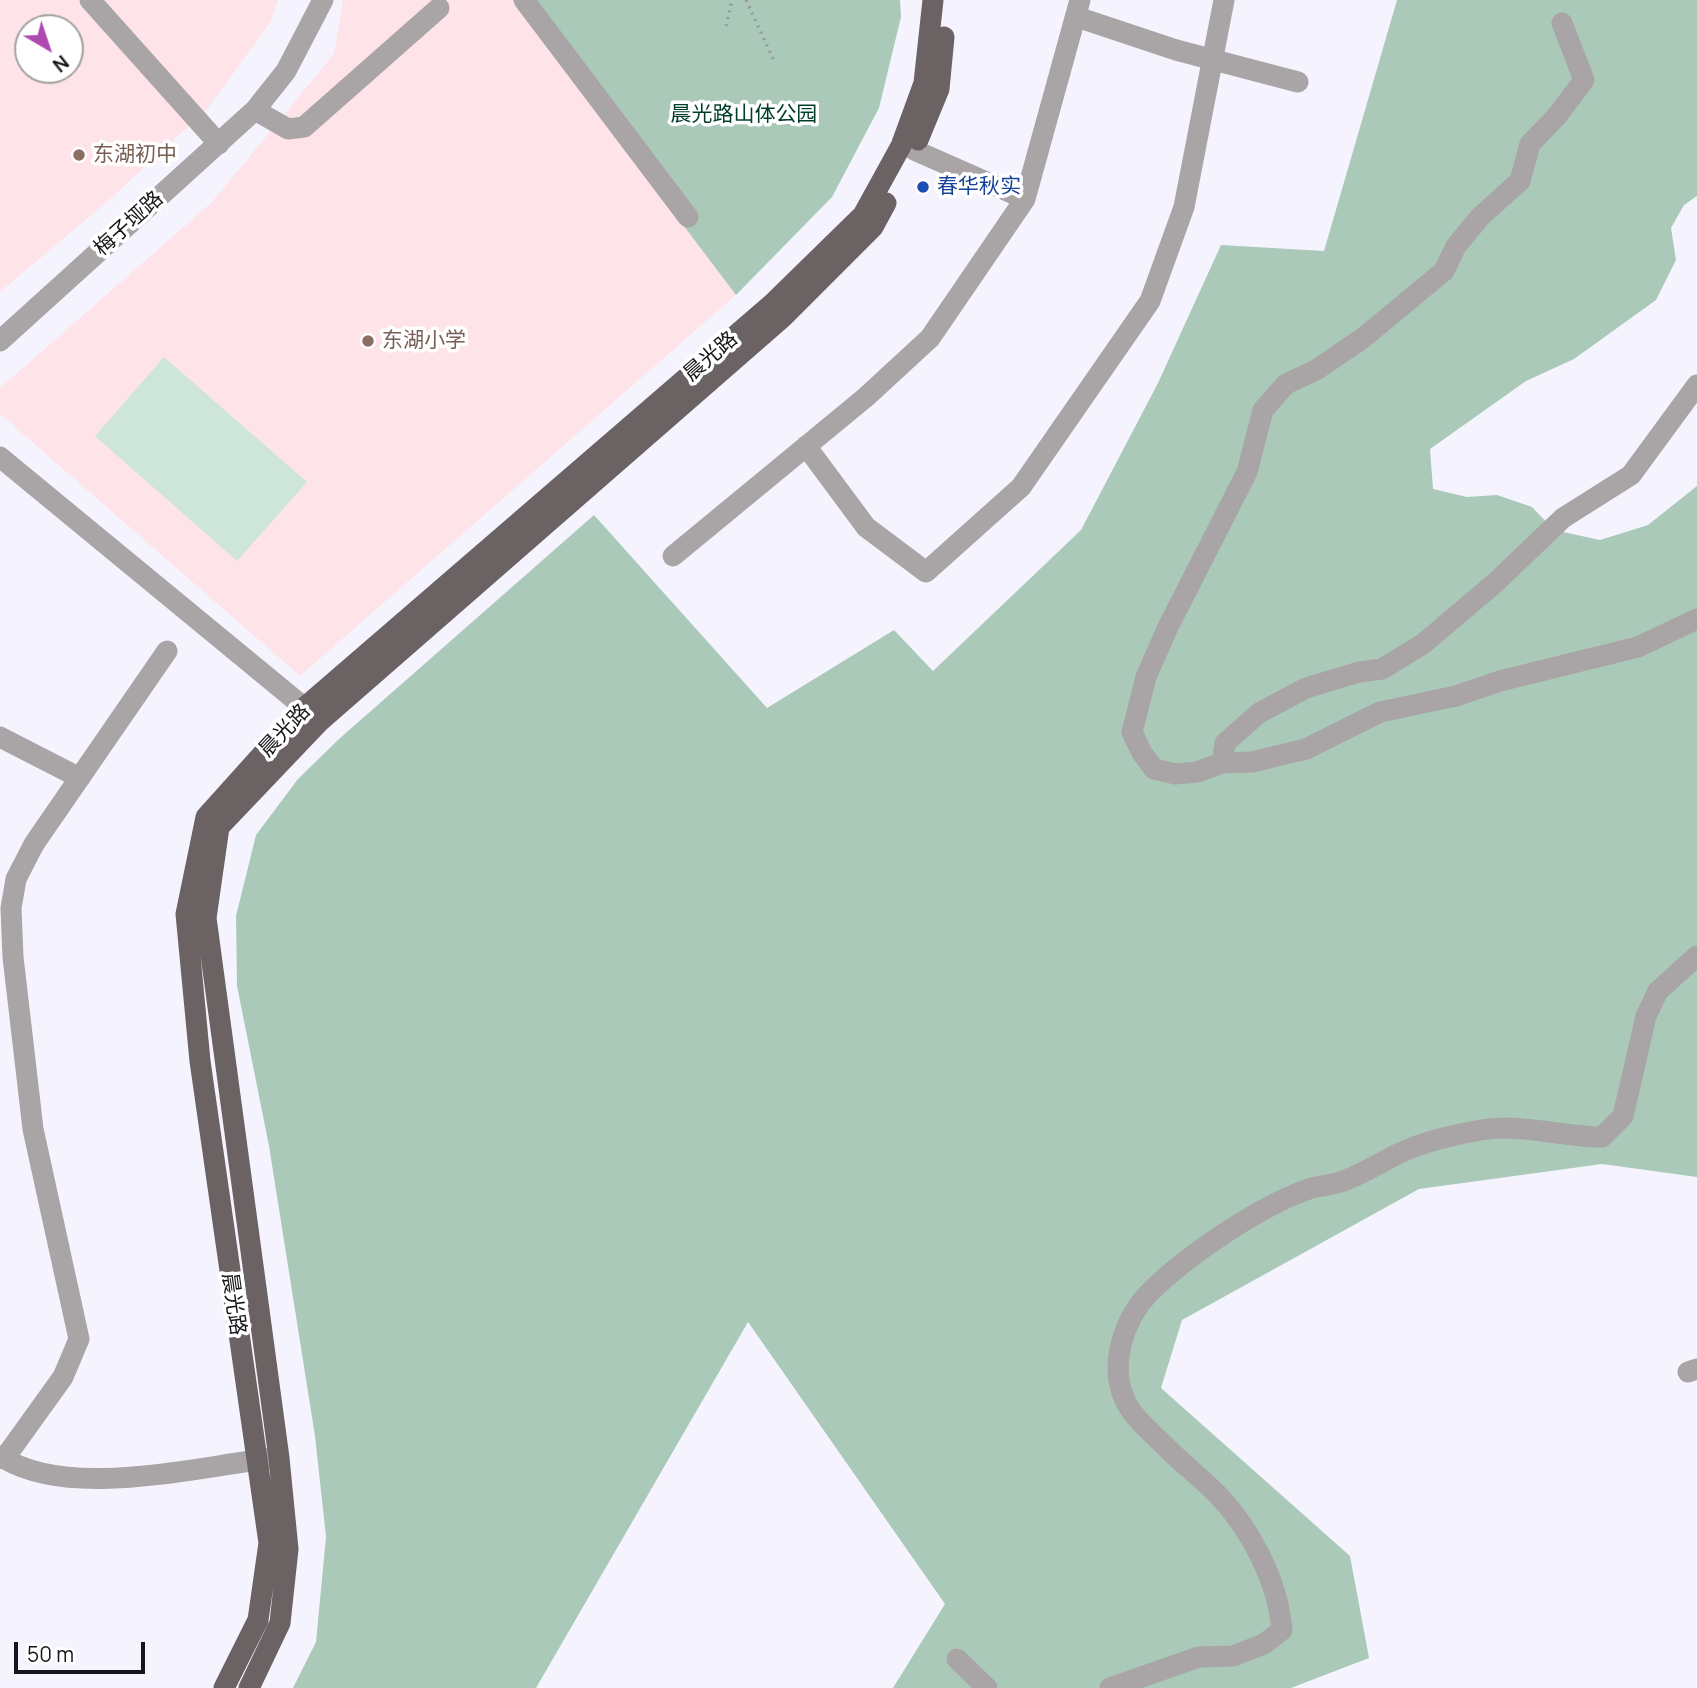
<!DOCTYPE html>
<html>
<head>
<meta charset="utf-8">
<style>
  body { margin:0 }
  #map { position:relative; width:1697px; height:1688px; overflow:hidden; background:#f5f4fe; font-family:Manrope,sans-serif }
  canvas { display:block }
  .north { position:absolute; left:14px; top:14px; width:70px; height:70px; box-sizing:border-box; background:#fff; border:2px solid #a2a2a3; border-radius:50%; rotate:141deg; font-size:19px; font-weight:700; line-height:28px; text-align:center; color:#17161a }
  .north::after { content:''; display:block; margin:auto; width:24px; height:32px; background:#af4ab0; clip-path:polygon(50% 0,100% 100%,50% 72%,0 100%) }
  .scale { position:absolute; left:14px; top:1642px; width:131px; height:32px; box-sizing:border-box; border:4px solid #17161a; border-top:0; padding-left:9px; font-size:21px; line-height:24px; white-space:nowrap; color:#17161a; -webkit-text-stroke:5px #fff; paint-order:stroke }
</style>
</head>
<body>
<div id="map">
<canvas width="1697" height="1688"></canvas>
<div class="north">N</div>
<div class="scale">50 m</div>
</div>
<script>
const ctx = document.querySelector('canvas').getContext('2d');
ctx.lineJoin = 'round';
function fillPath(path, color) { ctx.fillStyle = color; ctx.fill(path, 'evenodd'); }
function strokePath(path, color, width, dash) { ctx.strokeStyle = color; ctx.lineWidth = width; ctx.lineCap = dash ? 'butt' : 'round'; ctx.setLineDash(dash || []); ctx.stroke(path); }
function label(font, color, halo, rows, align = 'center') {
  ctx.font = font + ' Manrope,"Noto Sans SC",sans-serif'; ctx.lineWidth = 7; ctx.setLineDash([]); ctx.textBaseline = 'middle'; ctx.strokeStyle = halo; ctx.fillStyle = color; for (const [text, x, y, turn = 0] of rows) {
    ctx.save(); ctx.translate(x, y); ctx.rotate((+turn || 0) * Math.PI / 180); ctx.textAlign = isNaN(turn) ? turn : align; if (halo) ctx.strokeText(text, 0, 0); ctx.fillText(text, 0, 0); ctx.restore();
  }
}
const education = new Path2D(`
  M0 0H278L271 22 207 109 107 202 0 292ZM28 28H70V70H28Z
  M343 0H513L736 295 300 676 0 414V388L212 202 334 54Z`);
const green = new Path2D(`
  M164 357 307 482 237 561 95 436Z`);
const forest = new Path2D(`
  M513 0H900L901 17 879 108 832 197 736 295Z
  M1397 0H1697V196L1684 205 1671 228 1676 260 1656 300 1574 359 1526 381 1430 449 1433 489 1467 497 1497 495 1532 507 1554 530 1600 540 1648 525 1697 486V1177L1602 1164 1419 1189 1182 1320 1161 1388 1350 1556 1369 1658 1291 1688H893L945 1604 748 1322 536 1688H293L316 1642 326 1537 315 1436 269 1146 237 986 236 916 256 835 298 779 339 739 594 515 767 708 894 630 933 671 1081 530 1158 383 1221 245 1324 251Z`);
const path = new Path2D(`
  M746 0 775 63
  M726 26 732 0`);
const minor = new Path2D(`
  M90 0 219 144
  M524 0 688 217
  M1077 17 1176 50 1298 82
  M1562 23 1584 80 1557 116 1530 144 1520 181 1481 216 1456 246 1444 271 1363 338 1316 370 1286 384 1263 410 1247 472 1168 627 1146 677 1132 732 1142 753 1154 769 1175 774 1197 772 1222 763 1252 762 1306 749 1380 712 1456 696 1500 681 1638 647 1697 619
  M255 110 288 129 304 127 439 8
  M914 150 1025 199
  M0 341 255 110 286 71 323 0
  M806 446 866 527 926 572 1021 487 1150 301 1184 207 1224 0
  M0 457 317 718
  M673 556 866 397 930 338 1025 199 1080 0
  M0 737 80 778
  M1222 763 1225 743 1259 713 1306 688 1359 672 1382 669 1423 644 1496 582 1563 518 1631 475 1697 385
  M1688 1372 1697 1369
  M0 1456C68 1501 197 1466 275 1458
  M4 1459 63 1377 79 1339 33 1129 13 957 11 908 16 879 34 844 167 651
  M957 1659 987 1688
  M1110 1688 1199 1657 1233 1656 1264 1644 1282 1630C1278 1582 1251 1529 1217 1494 1201 1478 1183 1464 1167 1448 1153 1434 1133 1418 1125 1400 1109 1366 1123 1320 1149 1293 1186 1256 1262 1204 1312 1188 1322 1185 1334 1185 1343 1181 1363 1174 1381 1162 1400 1153 1425 1141 1454 1135 1481 1130 1522 1123 1561 1137 1602 1137L1623 1116 1646 1016 1658 991 1697 956`);
const major = new Path2D(`
  M918 140 939 89 944 37
  M224 1688 258 1620 269 1543 200 1061 186 914 206 817 304 708 772 304 863 215 901 146 924 83 933 0
  M249 1688 280 1623 288 1549 279 1458 206 918 219 827 320 721 783 317 873 227 886 203`);
const markers = [
  [79,155,7,"#8d6e63"],
  [923,187,7,"#1a4fb4"],
  [368,341,7,"#8d6e63"]
];
const parkNames = [
  ["晨光路山体公园",744,115]
];
const educationNames = [
  ["东湖初中",93,155],
  ["东湖小学",382,341]
];
const transitNames = [
  ["春华秋实",937,187]
];
const streetNames = [
  ["梅子垭路",129,224,-42],
  ["晨光路",711,357,-41],
  ["晨光路",285,731,-47],
  ["晨光路",233,1304,82]
];
fillPath(education, '#fee4e9');
fillPath(green, '#cee6d9');
fillPath(forest, '#aac9b9');
strokePath(path, '#9998a0', 3.5, [2, 5]);
strokePath(minor, '#a9a4a5', 21);
strokePath(major, '#6a6263', 21);
for (const [x, y, r, color] of markers) { const dot = new Path2D(); dot.arc(x, y, r, 0, 2 * Math.PI); ctx.fillStyle = color; ctx.fill(dot); strokePath(dot, '#fff', 2.5); }
label('21px', '#003d28', '#fff', parkNames);
label('21px', '#785e54', '#fff', educationNames, 'left');
label('21px', '#164399', '#fff', transitNames, 'left');
label('21px', '#17161a', '#fff', streetNames);
</script>
</body>
</html>
